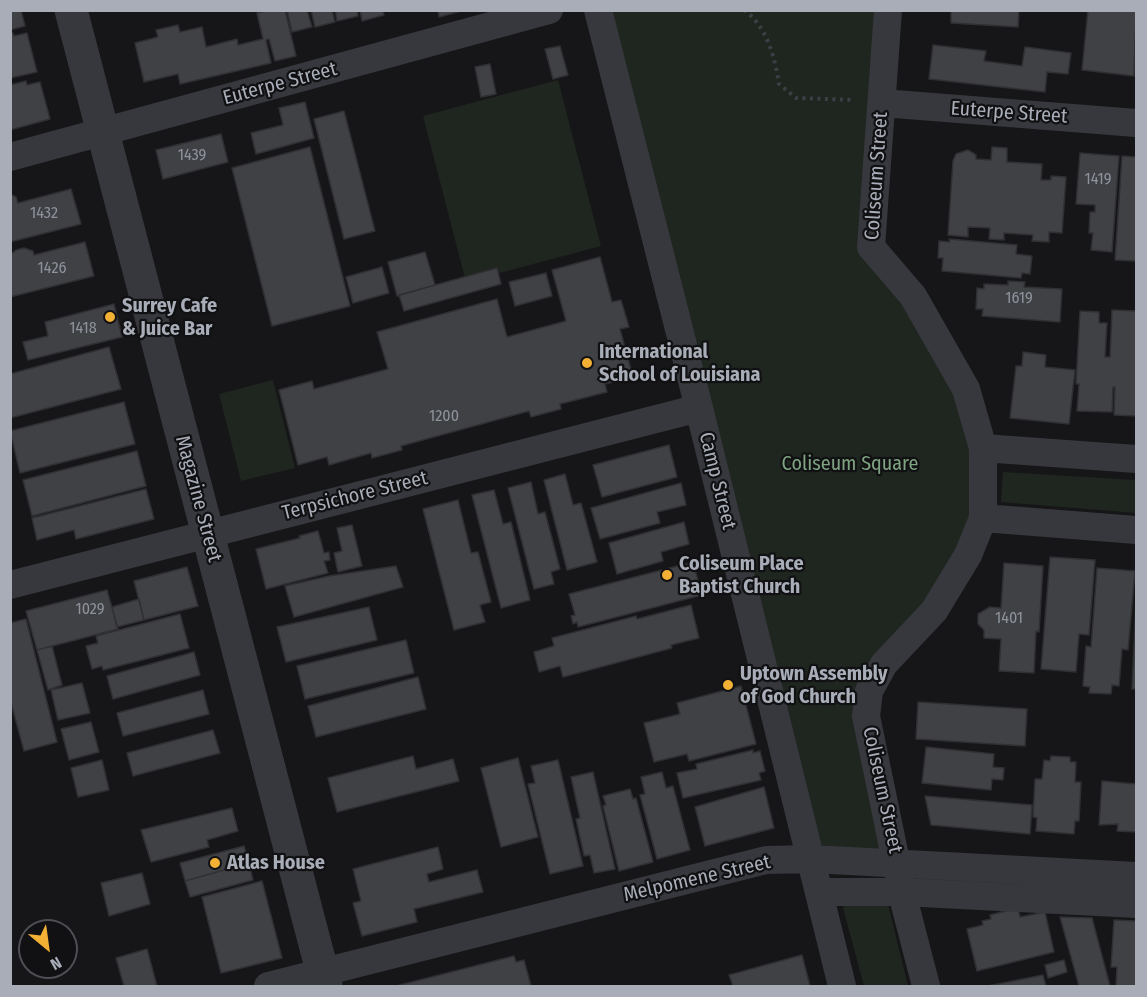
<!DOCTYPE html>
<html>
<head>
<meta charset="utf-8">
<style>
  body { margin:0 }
  #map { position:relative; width:1147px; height:997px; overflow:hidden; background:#161618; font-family:"Fira Sans Condensed",sans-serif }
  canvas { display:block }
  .frame { position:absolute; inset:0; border:12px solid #a8adb8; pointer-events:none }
  .north { position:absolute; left:18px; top:919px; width:60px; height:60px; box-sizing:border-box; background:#111113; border:2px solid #4d4f55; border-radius:50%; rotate:151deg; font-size:16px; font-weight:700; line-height:24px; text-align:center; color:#a8adb8 }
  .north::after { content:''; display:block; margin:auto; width:21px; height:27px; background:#f2b134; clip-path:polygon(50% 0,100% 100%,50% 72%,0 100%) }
</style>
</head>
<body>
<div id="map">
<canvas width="1147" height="997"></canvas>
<div class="frame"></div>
<div class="north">N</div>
</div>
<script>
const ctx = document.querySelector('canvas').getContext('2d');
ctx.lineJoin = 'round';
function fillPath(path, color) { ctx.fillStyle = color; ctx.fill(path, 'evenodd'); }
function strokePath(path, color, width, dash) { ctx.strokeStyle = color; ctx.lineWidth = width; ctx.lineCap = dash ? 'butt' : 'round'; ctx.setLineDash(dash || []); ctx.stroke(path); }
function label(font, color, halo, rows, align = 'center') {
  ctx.font = font + ' "Fira Sans Condensed",sans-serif'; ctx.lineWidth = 4.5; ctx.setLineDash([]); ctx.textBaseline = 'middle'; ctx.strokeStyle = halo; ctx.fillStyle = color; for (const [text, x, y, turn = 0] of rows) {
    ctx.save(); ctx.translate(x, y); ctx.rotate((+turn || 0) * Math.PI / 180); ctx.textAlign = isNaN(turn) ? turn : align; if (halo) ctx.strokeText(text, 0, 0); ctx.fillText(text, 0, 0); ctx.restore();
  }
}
const green = new Path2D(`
  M598 11H888L871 247 966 389 983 518 869 691 897 863 811 859Z
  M558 80 601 246 466 282 423 116Z
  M273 380 295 468 241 481 219 394Z
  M1003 472 1136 480V513L1001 502Z
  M851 899 887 900 908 986H864L843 908Z`);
const building = new Path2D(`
  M10 10H21L25 26 10 30Z
  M269 10H285L296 56 275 61 269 39 266 40 271 63 180 84 178 74 144 82 135 43 158 37 156 30 178 25 180 32 202 27 206 47 237 39 238 45 263 39 257 13Z
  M287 10H307L312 27 292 32Z
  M311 10H332L335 22 315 27Z
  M335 10H357L358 16 337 21Z
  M360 10H382L384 15 362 21Z
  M438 10H465L439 17Z
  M951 10H1019L1018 27 951 23Z
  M1088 10H1136L1134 76 1082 70Z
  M13 33 14 36 27 33 37 72 10 78V34Z
  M933 45 986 51 984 61 1022 66 1025 47 1071 53 1068 74 1047 72 1045 92 929 79Z
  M560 46 568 75 553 79 545 49Z
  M490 64 496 94 481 97 475 67Z
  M26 81 27 85 40 82 50 119 10 130V85Z
  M305 102 314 138 256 154 251 133 283 125 279 108Z
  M344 111 375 231 344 239 314 119Z
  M221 134 228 162 163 179 156 150Z
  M310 147 350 306 272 326 232 168Z
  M992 147 1007 148V162L1042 164 1041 180H1051V176L1066 177 1062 233 1049 232V242L1032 241 1033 235 1004 233V240L989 239 990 228 968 227V237L948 235 953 161 956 154 968 150 976 155V159L991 160Z
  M1080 153 1119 156 1112 252 1091 250 1093 233H1089L1090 212H1095V205L1076 204Z
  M1122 156 1136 157V261L1115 260Z
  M71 189 81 224 10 242V194L16 197 18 203Z
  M949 239 1017 245 1016 254 1032 256 1030 274 1022 273 1021 278 942 271 943 258H938L939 241 950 242Z
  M85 242 94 276 10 297V255L16 250 24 248 33 251 34 255Z
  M425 252 435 285 397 296 388 262Z
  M600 257 612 302 621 300 629 327 620 329 633 377 605 384 607 392 560 404 561 409 531 417 529 411 401 446 402 450 372 458 371 453 329 465 327 457 298 465 279 390 312 381 314 389 388 369 377 332 497 299 507 337 566 321 552 270Z
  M382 267 389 293 353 303 346 277Z
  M497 268 501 284 404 311 399 295Z
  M546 273 552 296 515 306 509 282Z
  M1008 281 1025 282 1024 287 1062 289 1060 322 982 316 983 309H976L977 288 984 289V284L1008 285Z
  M114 304 122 337 28 360 23 342 48 336 45 322Z
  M1112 310 1136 311V416L1114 415 1115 387H1113L1112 412 1077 411 1079 384H1076L1080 311 1099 312V323H1107L1105 357H1110Z
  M109 347 121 389 10 418V374Z
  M1023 352 1046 355 1045 367 1075 370 1069 424 1010 418 1016 366H1022Z
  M124 402 135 444 20 473 10 431Z
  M669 445 677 477 602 497 593 465Z
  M137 451 146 486 32 516 23 480Z
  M565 474 573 505 581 503 597 562 567 570 544 480Z
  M531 482 538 514 545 512 560 569 551 572 554 584 534 589 508 488Z
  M681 483 686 505 657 512 660 523 600 539 591 508Z
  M146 489 154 519 76 539 74 530 37 540 32 518Z
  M494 490 503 524 511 522 530 600 501 608 472 495Z
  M458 500 471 553 478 552 491 602 480 605 485 622 454 630 423 509Z
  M684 522 689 544 661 552 663 561 617 574 609 543Z
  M352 525 362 566 338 572 334 553 342 551 337 528Z
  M318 531 324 553 329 552 330 560 324 561 328 573 266 589 256 549 300 538 299 536Z
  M1050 557 1095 560 1089 635 1079 634 1076 672 1041 669Z
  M693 562 702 595 578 627 577 622 573 624 571 616 575 615 569 594Z
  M1004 563 1043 566 1039 632 1036 631 1034 673 999 671 1001 639 984 638V630L978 624V614L990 607 1001 608Z
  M396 566 403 587 294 617 285 586 329 576Z
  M187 567 198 606 144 620 134 581Z
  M1097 568 1135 571 1128 650 1122 649 1119 686 1112 685 1111 694 1089 693 1090 687 1083 686 1086 646 1091 647Z
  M107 590 118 629 37 650 26 611Z
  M139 599 144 620 117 627 112 607Z
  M1136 602V689H1132Z
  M691 605 699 638 671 645 672 648 563 677 560 666 539 672 534 652 554 646 552 638 636 616 637 619Z
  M369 607 377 640 286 662 277 627Z
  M180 614 189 648 103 670 102 666 92 669 86 646 98 643 96 636Z
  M26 619 57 742 24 751 10 699V623Z
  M406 640 414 673 305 699 297 666Z
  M52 646 62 685 48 690 37 650Z
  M194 652 200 675 113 699 107 676Z
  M418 677 426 709 316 737 308 706Z
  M82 683 90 713 58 720 51 690Z
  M741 686 756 744 689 761 687 754 654 762 644 723 680 714 677 703Z
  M203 690 209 714 123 736 117 713Z
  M918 702 1027 709 1025 746 916 739Z
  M91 722 99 752 69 760 61 729Z
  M213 730 220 753 133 776 127 753Z
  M926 747 994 754 993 767 1004 768 1003 780 992 779 991 790 922 783Z
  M753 750V753L760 751 765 771 759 773 761 780 683 798 677 773 697 769 696 764Z
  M413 756 416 769 453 759 459 781 337 812 328 778Z
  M1051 756 1070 757V762H1076L1075 782H1081L1079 821H1075L1074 834 1036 831 1037 818 1033 817 1035 779H1042L1044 760 1050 761Z
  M518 758 538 837 501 847 481 768Z
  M102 760 109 790 78 797 71 768Z
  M558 760 583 866 550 874 528 784 535 783 531 766Z
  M593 772 615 869 594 873 590 855 584 856 576 819 580 818 571 777Z
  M662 772 666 788 673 786 690 850 657 859 640 795 645 794 641 777Z
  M1102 781 1136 784V832L1117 831 1118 824 1099 825Z
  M764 787 774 828 705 846 695 807Z
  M630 789 633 799 636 798 653 862 619 871 603 806 606 805 603 796Z
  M925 796 1032 805 1030 834 931 825Z
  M232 808 238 831 207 840 209 847 151 862 141 830Z
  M244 846 249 863 185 881 180 863Z
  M438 847 443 869 427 874 429 882 477 870 483 892 414 909 417 922 362 936 353 903 361 901 353 869Z
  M249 863 253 880 190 897 185 881Z
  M142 873 150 904 109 916 101 883Z
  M262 881 282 958 221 973 202 897Z
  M1018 908 1020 917 1045 912 1054 952 977 971 967 929 983 925 982 921 991 919 990 915Z
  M1060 917 1092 918 1110 986H1079Z
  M1114 920 1136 921V986H1116L1117 967H1111Z
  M147 949 157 986H124L116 958Z
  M802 955 810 986H733L729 975Z
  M514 956 516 962 524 960 531 986H396Z
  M1064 960 1067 972 1048 978 1045 965Z
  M1043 975 1046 986H988Z`);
const path = new Path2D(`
  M744 10C767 26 775 58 779 84L796 98 854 100`);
const minor = new Path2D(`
  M598 10 699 408 842 986
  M888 10 871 247 913 296 966 389 983 448V518L968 555 934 611 884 664 869 691 866 716 905 905 926 986
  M882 103 1136 123
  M10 157 549 10
  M983 448 1136 459
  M983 518 1136 530
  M10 585 699 408
  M819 892H902L1136 904
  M268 986 766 860 811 859 1136 876`);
const tertiary = new Path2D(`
  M71 10 326 986`);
const markers = [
  [110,317,6,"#f2b134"],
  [587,363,6,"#f2b134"],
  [667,575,6,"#f2b134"],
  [728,685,6,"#f2b134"],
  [215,863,6,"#f2b134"]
];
const numberNames = [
  ["1439",192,156],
  ["1419",1098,180],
  ["1432",44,214],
  ["1426",52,269],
  ["1619",1019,299],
  ["1418",83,329],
  ["1200",444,417],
  ["1029",90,610],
  ["1401",1009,619]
];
const streetNames = [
  ["Euterpe Street",280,84,-15],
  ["Euterpe Street",1009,113,4],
  ["Coliseum Street",877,176,-86],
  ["Camp Street",717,481,76],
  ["Terpsichore Street",355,496,-14],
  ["Magazine Street",198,499,75],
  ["Coliseum Street",882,790,78],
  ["Melpomene Street",697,879,-13]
];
const poiNames = [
  ["Surrey Cafe",122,306],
  ["& Juice Bar",122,329],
  ["International",599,352],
  ["School of Louisiana",599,375],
  ["Coliseum Place",679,564],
  ["Baptist Church",679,587],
  ["Uptown Assembly",740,674],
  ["of God Church",740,697],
  ["Atlas House",227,863]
];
const parkNames = [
  ["Coliseum Square",850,464]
];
fillPath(green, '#1e261f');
fillPath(building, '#404145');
strokePath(building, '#303034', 1.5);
strokePath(path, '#3d3f44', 4, [3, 4.5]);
strokePath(minor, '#37383d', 28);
strokePath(tertiary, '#37383d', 33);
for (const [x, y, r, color] of markers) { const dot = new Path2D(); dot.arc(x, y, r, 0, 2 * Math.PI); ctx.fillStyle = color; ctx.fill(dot); strokePath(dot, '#111113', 2); }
label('16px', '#8e929b', null, numberNames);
label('20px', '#a8adb8', '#111113', streetNames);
label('bold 20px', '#a8adb8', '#111113', poiNames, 'left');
label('20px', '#7fa381', '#111113', parkNames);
</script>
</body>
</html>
